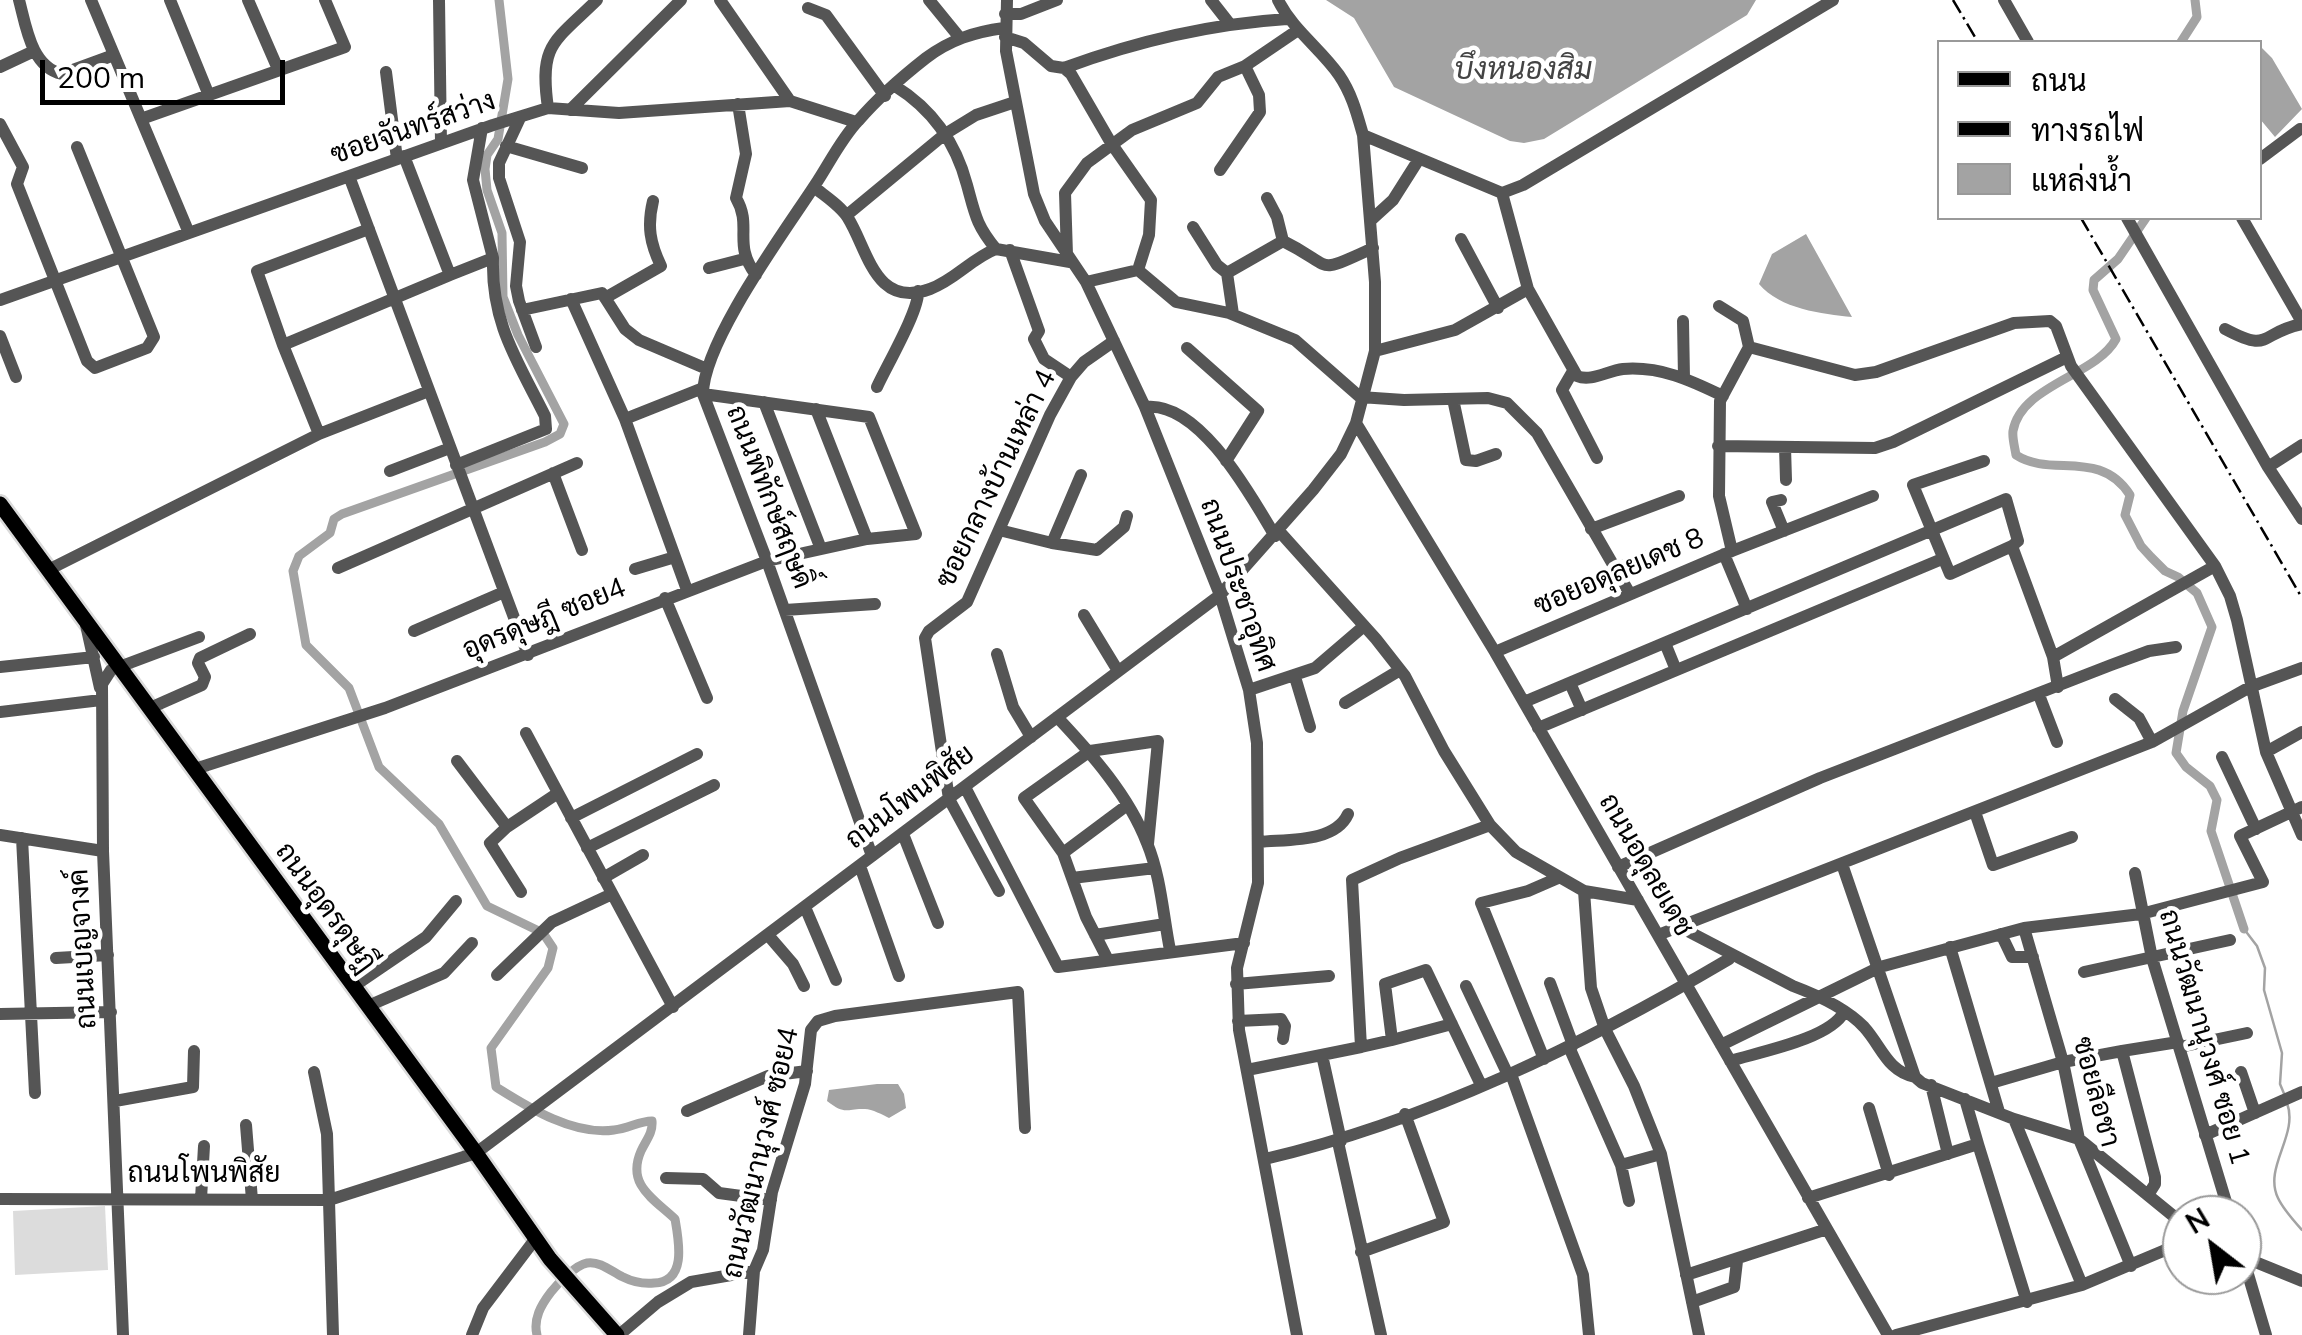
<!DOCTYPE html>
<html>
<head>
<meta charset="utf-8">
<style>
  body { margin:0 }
  #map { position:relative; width:2302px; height:1335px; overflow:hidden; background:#fff; font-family:Mulish,Sarabun,sans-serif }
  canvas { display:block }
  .legend { position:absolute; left:1937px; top:40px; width:325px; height:180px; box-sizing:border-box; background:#fff; border:2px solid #999; margin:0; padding:12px 18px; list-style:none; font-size:30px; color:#000 }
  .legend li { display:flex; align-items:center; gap:20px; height:50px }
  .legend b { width:50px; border:2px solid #999 }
  .north { position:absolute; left:2162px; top:1195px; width:100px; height:100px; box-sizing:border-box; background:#fff; border:2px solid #999; border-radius:50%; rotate:329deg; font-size:28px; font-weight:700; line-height:40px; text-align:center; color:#000 }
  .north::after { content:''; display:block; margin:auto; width:35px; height:45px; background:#000; clip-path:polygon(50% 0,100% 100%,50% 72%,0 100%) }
  .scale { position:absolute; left:40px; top:60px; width:245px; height:45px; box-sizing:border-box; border:5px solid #000; border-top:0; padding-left:12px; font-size:30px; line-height:35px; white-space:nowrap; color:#000; -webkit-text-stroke:8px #fff; paint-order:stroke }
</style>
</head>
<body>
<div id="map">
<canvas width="2302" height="1335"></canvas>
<ul class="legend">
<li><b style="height:12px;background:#000"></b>ถนน</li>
<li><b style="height:12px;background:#000"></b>ทางรถไฟ</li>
<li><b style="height:28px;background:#a3a3a3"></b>แหล่งน้ำ</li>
</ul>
<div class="north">N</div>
<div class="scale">200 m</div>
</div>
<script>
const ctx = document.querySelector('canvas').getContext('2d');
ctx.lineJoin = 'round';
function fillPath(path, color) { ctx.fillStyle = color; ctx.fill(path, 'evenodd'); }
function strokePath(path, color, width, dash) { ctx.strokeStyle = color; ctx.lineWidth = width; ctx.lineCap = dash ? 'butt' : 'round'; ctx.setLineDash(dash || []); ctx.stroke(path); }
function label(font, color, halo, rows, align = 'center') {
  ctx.font = font + ' Mulish,Sarabun,sans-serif'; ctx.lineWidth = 9; ctx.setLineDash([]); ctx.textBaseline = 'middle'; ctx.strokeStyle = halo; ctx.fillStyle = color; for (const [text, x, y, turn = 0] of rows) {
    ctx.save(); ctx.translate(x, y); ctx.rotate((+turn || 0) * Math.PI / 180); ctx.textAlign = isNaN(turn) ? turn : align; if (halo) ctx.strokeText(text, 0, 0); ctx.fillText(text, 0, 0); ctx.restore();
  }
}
const green = new Path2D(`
  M105 1206 108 1270 15 1275 13 1211Z`);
const water = new Path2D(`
  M1326 0H1756L1747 15 1544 139 1524 143 1510 141 1394 87 1354 18Z
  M2260 46 2272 58 2302 109 2275 137 2260 119Z
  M1806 234 1852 317C1822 314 1780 309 1759 284L1772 254Z
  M877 1084H898L904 1094 906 1108 889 1118C883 1115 872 1109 865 1109 846 1108 846 1116 827 1101L829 1090Z`);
const stream = new Path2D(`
  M2244 929 2257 946 2265 968 2264 990 2282 1053 2280 1084 2285 1096
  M2287 1103C2299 1135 2263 1167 2278 1198 2283 1209 2294 1221 2302 1230`);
const canal = new Path2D(`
  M499 0 508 79 498 139 487 155 485 169 487 190 502 233 503 297 518 335 564 424 560 434 545 442 342 514 334 519 330 533 299 556 293 571 306 645 349 688 379 767 439 824 487 906 543 933 553 948 548 968 491 1048 496 1087C528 1107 573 1136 614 1130 628 1129 639 1121 652 1121 653 1133 646 1140 641 1151 626 1185 654 1199 675 1219 679 1242 687 1282 654 1283 644 1284 633 1282 623 1277 612 1272 601 1261 587 1263 576 1265 558 1283 551 1292 541 1305 533 1319 537 1335
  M2181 42 2197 17 2195 0
  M2146 218 2118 259 2094 280 2093 290 2116 339C2096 376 2021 385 2013 431 2012 438 2015 448 2016 455 2051 478 2100 448 2130 495L2125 515 2141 546 2151 557 2165 571 2178 577 2197 593 2212 627 2183 711 2176 753 2186 767 2210 786 2217 800 2211 831 2244 929`);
const minor = new Path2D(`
  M19 0C26 26 31 67 62 74L114 55
  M91 0 189 233
  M170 0 208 93
  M248 0 278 69
  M439 0 441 143
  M720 0 790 101
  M929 0 960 38
  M1007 0 1006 51 1034 194 1045 221 1086 282 1145 407 1220 595 1249 690 1257 743 1258 883 1237 968 1239 1030 1297 1335
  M1211 0 1229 23
  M2004 0 2028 42
  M808 8 826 15 885 96
  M1005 14H1021L1057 0
  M1005 37 1024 43 1051 66 1064 68 1071 74 1111 143 1151 200 1149 235 1138 270
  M0 67 34 51
  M1064 68C1137 41 1210 24 1287 19
  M386 72 397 159
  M895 86C932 109 956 143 967 185 975 214 976 225 996 249
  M738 104 746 154 736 198C753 227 732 243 756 275
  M548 108C539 44 553 43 597 0
  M570 110 681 0
  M520 118 499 163V178L520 242 516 286 519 301 536 347
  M141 119 345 47 325 0
  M0 124 23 167 17 184 87 361 95 368 147 348 154 337 77 147
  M482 128 473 180 493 258
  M1363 135 1502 193 1528 289 1455 330 1375 351
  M506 146 582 168
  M2260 159 2300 129
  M1220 170 1260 112 1259 95 1245 66
  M349 176 528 655
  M814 187C825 196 841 206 848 218 868 250 875 309 930 289 955 280 972 258 996 249L1070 262
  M1502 193 1523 185 1833 0
  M1267 198 1277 217 1283 241
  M847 215 945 134 976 115 1015 102
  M2127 218 2268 467 2302 519
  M2242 218 2302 322
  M1370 221 1393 200 1419 159
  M1193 227 1217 265 1227 273
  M369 229 257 271 283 345 450 275 404 156
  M1461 239 1498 308
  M1010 250 1039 331 1034 339 1044 359 1071 377
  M1067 255 1065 193 1087 163 1132 130 1197 103 1218 77 1245 66 1298 30
  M709 268 744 259
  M450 275 493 258C491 323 517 360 545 416L546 429 456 465
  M1086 282 1138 270 1176 302 1229 313 1295 340 1360 397 1404 400 1488 398 1507 403 1537 433 1630 594
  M1528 289 1577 376C1591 382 1607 371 1623 369 1660 366 1690 380 1723 396
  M605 298 661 266C650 243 647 226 653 201
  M571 299 625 419 687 590
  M0 300 493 125 548 108 619 113 790 101 856 122
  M1719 306 1743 321 1749 347
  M522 310 602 293 625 329 639 340 707 369
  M1233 314 1227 273 1283 241C1336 267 1312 276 1373 248
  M1683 321 1684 378
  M2225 329C2272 354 2258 333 2302 324
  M0 336 16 377
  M1749 347 1855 375 1876 372 2014 323 2050 321 2056 326 2071 366 2215 566 2230 596 2237 620 2266 752 2302 835
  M1187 348 1258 411 1226 461
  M1573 371 1562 390 1597 458
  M877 387C886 367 920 309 918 291
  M1453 399 1466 460 1476 461 1496 454
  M764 402 821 549
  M1145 407C1199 400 1251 496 1275 536
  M816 409 867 539
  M625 419 703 388
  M1356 423 1495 652 1888 1335
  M319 434 429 391
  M1718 446 1875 448 1893 442 2067 357
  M1785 447 1786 480
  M1984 461 1913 485 1950 574 2012 546
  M2268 467 2302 445
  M390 471 450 448
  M553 473 582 550
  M1781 500 1772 502 1784 531
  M1591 529 1679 496
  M999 530 1052 543 1097 550 1124 527 1127 516
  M1279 531 1376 639 1405 676 1444 751 1490 825 1516 852 1584 891 1638 900
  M1052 543 1081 475
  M1732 551 1873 496
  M1724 554 1747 609
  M338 568 577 463
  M635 569 675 557
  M1615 569 1670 547
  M48 570 319 434 283 345
  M665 598 707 698
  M785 610 875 604
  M1084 615 1118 671
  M86 625 100 688
  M414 631 504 592
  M1665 643 1676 670
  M1495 652 1732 551 1719 496 1720 401 1749 347
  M997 654 1013 707 1031 737
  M2053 657 2215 566
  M0 667 94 657
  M1295 677 1310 727
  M1570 683 1582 710
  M1249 690 1315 668 1364 626
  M2039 695 2057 742
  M2115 699 2139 718 2152 742
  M1524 702 2006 499 2018 541 2012 546 2053 657 2058 687
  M1345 703 1400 670
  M150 708 202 685 205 677 198 663 200 658 250 634
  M0 712 101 700
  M1057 717C1091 753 1129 796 1147 843 1161 877 1163 915 1170 950
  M1538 728 1942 559
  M526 733 673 1007
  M2266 752 2302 732
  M2222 757 2256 829
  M457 761 507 827 558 793
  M195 769 385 708 767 561 867 539 916 534 869 417 703 394
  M965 787 1058 967 1244 943
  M1975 812 1993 865 2072 837
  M571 818 697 754
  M507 827 490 843 521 892
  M903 834 938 923
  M0 835 103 851
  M22 838 35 1093
  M1259 842C1287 839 1335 843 1348 814
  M587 848 714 785
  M1063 853 1126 806
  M872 856 767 561 703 394C703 342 785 231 815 185 829 164 841 139 858 121 877 99 903 76 926 58 950 40 974 32 1004 28
  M1842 864 1915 1077 1922 1083 2014 1119 2079 1139 2182 1223
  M860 866 899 976
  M1618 867 1820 778 2111 665 2149 651 2176 647
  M2135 873 2152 958 2230 1215
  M603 878 643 855
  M1072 878 1155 868
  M999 891 949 799 925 638 929 631 967 602 1050 415 1071 377 1084 362 1114 341
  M1584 891 1591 988 1605 1029 1634 1086 1661 1154 1699 1335
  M805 907 836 980
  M1678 926 1793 986C1817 995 1846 1008 1864 1027 1882 1047 1887 1071 1915 1077
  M2024 928 2063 1062 2079 1139 2131 1266
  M2001 934 2012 957H2033
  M768 935 793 964 804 986
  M1095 935 1165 924
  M1658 935 2152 742 2250 687 2302 668
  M1950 947 1999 1112
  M56 958 108 955
  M1107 958 1086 917 1063 853 1024 798 1090 751 1158 741 1148 844
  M2084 972 2230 940
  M497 975 552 922 612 894
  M1550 983 1573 1045
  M1236 984 1329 976
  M354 986 426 937 456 901
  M1466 986 1508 1075
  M368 1006 444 973 472 943
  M0 1014 111 1012
  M1238 1021 1281 1019 1285 1026 1283 1039
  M1452 1024 1392 1040 1385 984 1426 970 1481 1085
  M1721 1045 1880 967 2024 928 2141 914 2263 882 2240 836 2302 807
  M1361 1047 1392 1040
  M1569 1047 1621 1165 1661 1154
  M2180 1047 2247 1033
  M2122 1051 2178 1042
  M1322 1055 1341 1141
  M1544 1059 1481 903 1528 891 1558 878
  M1730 1061C1759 1052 1830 1039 1844 1012
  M1247 1070 1361 1047 1352 880 1400 858 1490 825
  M314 1072 327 1134 333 1335
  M2241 1072 2255 1113
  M1511 1074 1583 1275 1589 1335
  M1991 1083 2063 1062 2122 1051 2155 1177V1184L2148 1195
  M1931 1085 1948 1154
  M115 1101 193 1087 194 1051
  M1869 1108 1889 1175
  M687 1111 768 1076 807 1071
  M2014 1119 2082 1285
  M246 1125 252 1200
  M2205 1135 2302 1092
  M1338 1142 1381 1335
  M1978 1144 2027 1302
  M1265 1159C1428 1121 1585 1044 1729 959
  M1621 1165 1629 1201
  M666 1178 703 1179 719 1193 771 1200
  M1808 1198 1978 1144 1965 1099
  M0 1199 329 1200 476 1153 1220 595 1313 490 1341 454 1356 423 1375 351V282L1363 135C1357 114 1352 94 1339 75 1320 48 1293 30 1278 0
  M201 1199 204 1146
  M1361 1252 1444 1222 1405 1114
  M2242 1254 2266 1335
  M2243 1257 2302 1281
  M1686 1275 1827 1229
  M1692 1302 1734 1287 1737 1261
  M123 1335 103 851 102 684 111 670 199 637
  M472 1335 483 1308 536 1238
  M619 1335 658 1302 691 1282 754 1271
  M749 1335 754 1271 763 1250 772 1192 805 1084 811 1030 818 1021 835 1016 1018 992 1025 1128
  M1896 1335 2082 1285 2182 1243`);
const major = new Path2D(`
  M0 504 476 1153 550 1259 617 1335`);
const rail = new Path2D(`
  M1953 0 1978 42
  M2081 218 2302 598`);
const streetNames = [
  ["ซอยจันทร์สว่าง",413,128,-19],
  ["ซอยกลางบ้านเหล่า 4",996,479,-64],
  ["ถนนพิทักษ์สฤษดิ์",769,497,69],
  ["ซอยอดุลยเดช 8",1619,572,-23],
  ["ถนนประชาอุทิศ",1238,585,71],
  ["อุดรดุษฎี ซอย4",544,619,-22],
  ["ถนนโพนพิสัย",910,797,-37],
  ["ถนนอดุลยเดช",1646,865,60],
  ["ถนนอุดรดุษฎี",326,907,54],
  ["ถนนเบญจางค์",83,949,-93],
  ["ถนนวัฒนานุวงศ์ ซอย 1",2204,1037,74],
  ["ซอยลือชา",2096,1092,75],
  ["ถนนวัฒนานุวงศ์ ซอย4",761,1153,-77],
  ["ถนนโพนพิสัย",204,1174]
];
const waterNames = [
  ["บึงหนองสิม",1523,70]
];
fillPath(green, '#dcdcdc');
fillPath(water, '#a3a3a3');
strokePath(stream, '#a3a3a3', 2.5);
strokePath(canal, '#a3a3a3', 9);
strokePath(major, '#dbdbdb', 20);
strokePath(minor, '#555', 12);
strokePath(major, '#000', 15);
strokePath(rail, '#000', 2.5, [15, 5, 2.5, 5]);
label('28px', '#000', '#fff', streetNames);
label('italic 30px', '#444', '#fff', waterNames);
</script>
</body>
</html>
